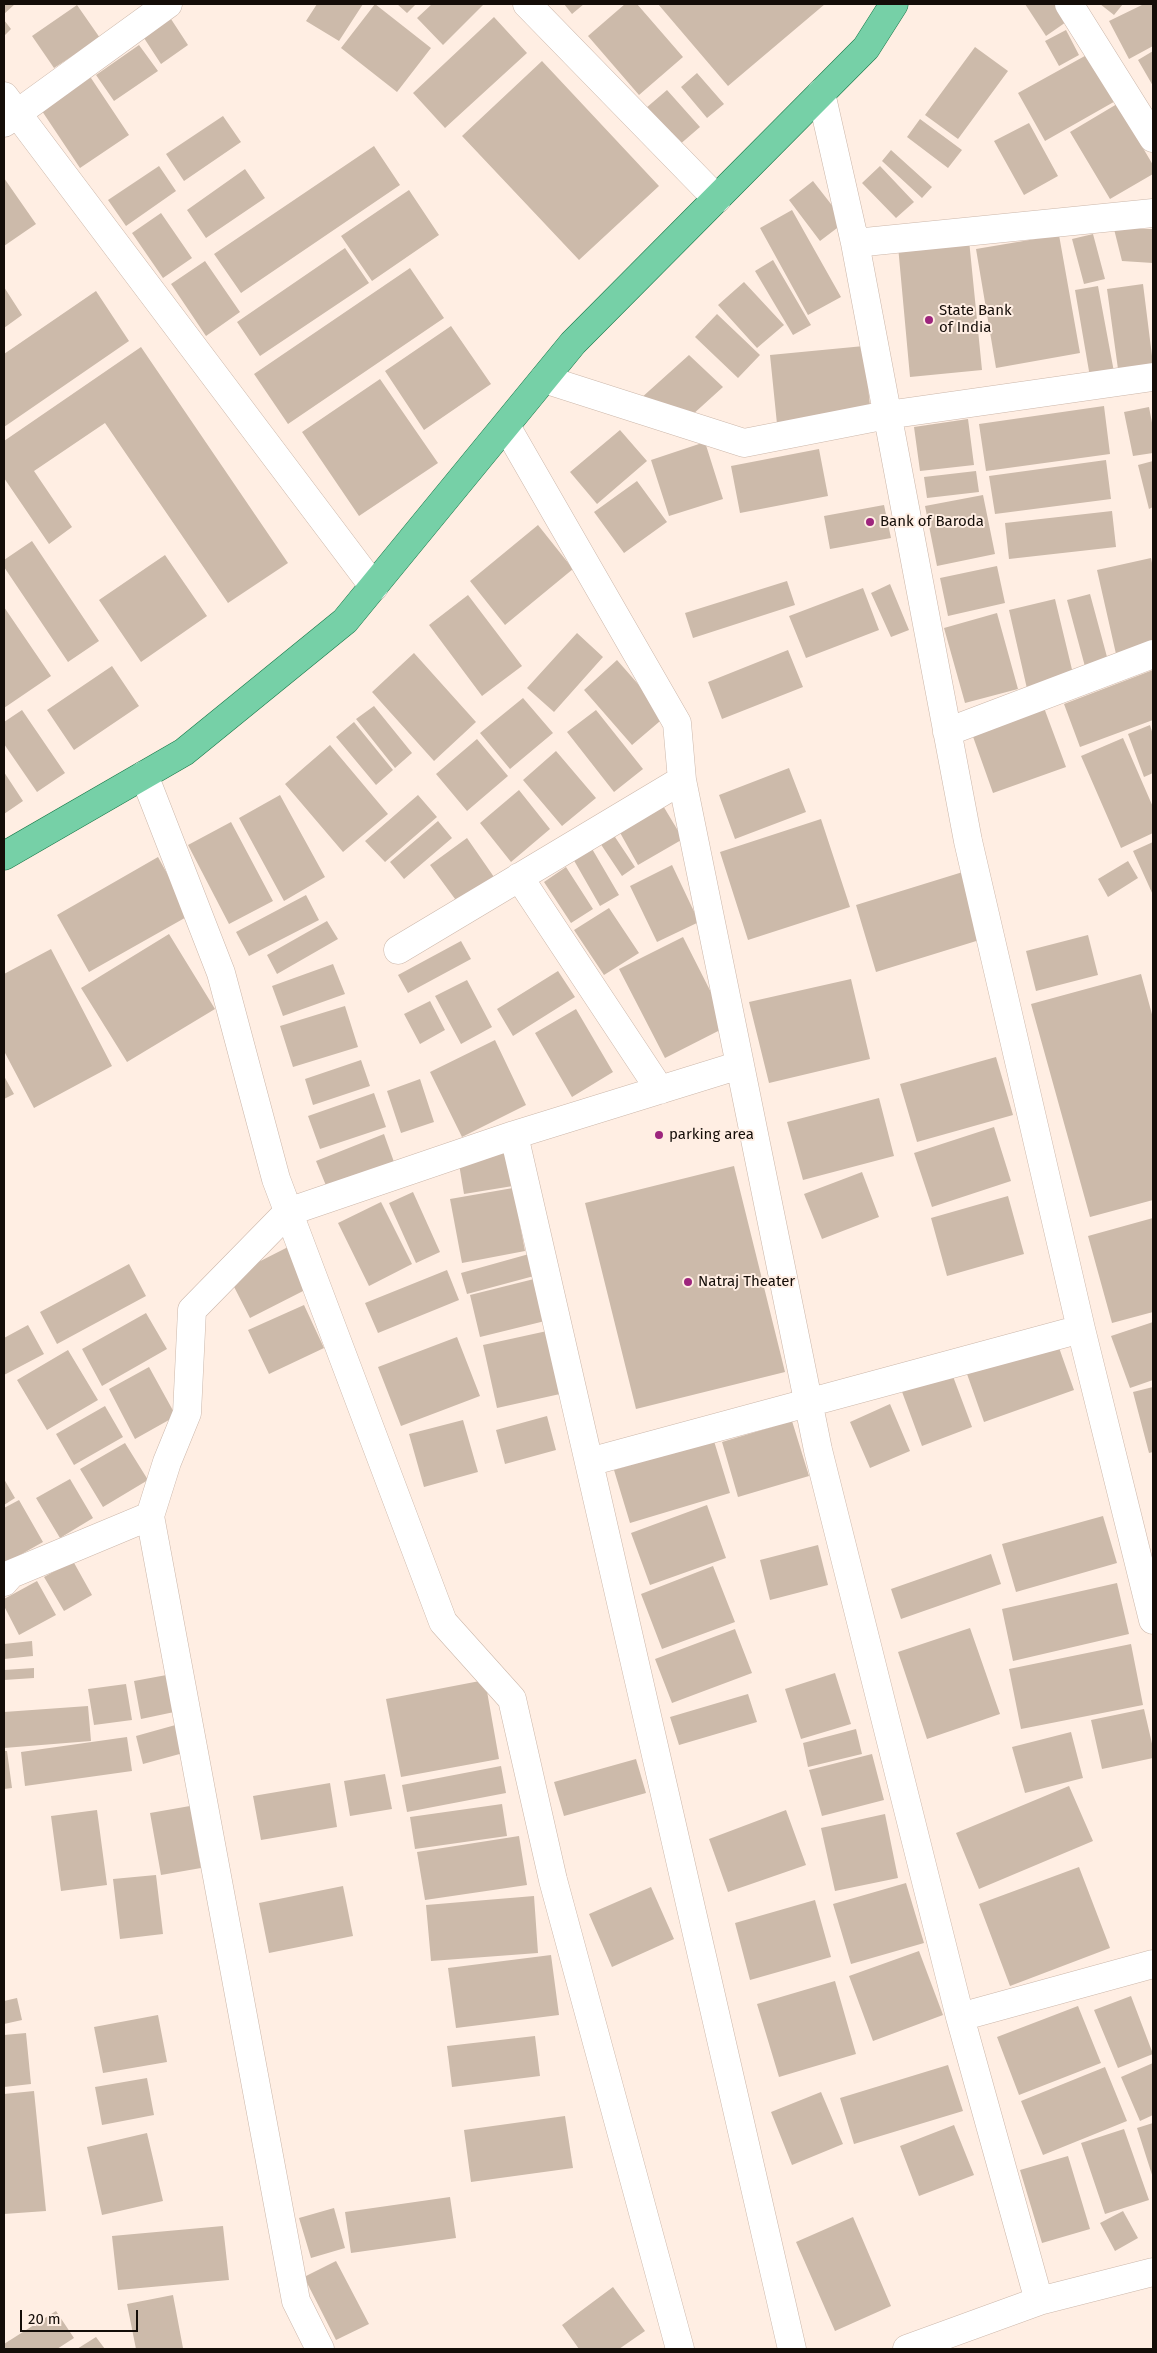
<!DOCTYPE html>
<html>
<head>
<meta charset="utf-8">
<style>
  body { margin:0 }
  #map { position:relative; width:1157px; height:2353px; overflow:hidden; background:#ffeee3; font-family:"Fira Sans",sans-serif }
  canvas { display:block }
  .frame { position:absolute; inset:0; border:5px solid #140d08; pointer-events:none }
  .scale { position:absolute; left:20px; top:2310px; width:118px; height:22px; box-sizing:border-box; border:2px solid #140d08; border-top:0; padding-left:6px; font-size:15px; line-height:18px; white-space:nowrap; color:#140d08; -webkit-text-stroke:4px #ffeee3; paint-order:stroke }
</style>
</head>
<body>
<div id="map">
<canvas width="1157" height="2353"></canvas>
<div class="frame"></div>
<div class="scale">20 m</div>
</div>
<script>
const ctx = document.querySelector('canvas').getContext('2d');
ctx.lineJoin = 'round';
function fillPath(path, color) { ctx.fillStyle = color; ctx.fill(path, 'evenodd'); }
function strokePath(path, color, width, dash) { ctx.strokeStyle = color; ctx.lineWidth = width; ctx.lineCap = dash ? 'butt' : 'round'; ctx.setLineDash(dash || []); ctx.stroke(path); }
function label(font, color, halo, rows, align = 'center') {
  ctx.font = font + ' "Fira Sans",sans-serif'; ctx.lineWidth = 4; ctx.setLineDash([]); ctx.textBaseline = 'middle'; ctx.strokeStyle = halo; ctx.fillStyle = color; for (const [text, x, y, turn = 0] of rows) {
    ctx.save(); ctx.translate(x, y); ctx.rotate((+turn || 0) * Math.PI / 180); ctx.textAlign = isNaN(turn) ? turn : align; if (halo) ctx.strokeText(text, 0, 0); ctx.fillText(text, 0, 0); ctx.restore();
  }
}
const building = new Path2D(`
  M4 4H15L4 14Z
  M317 4H363L339 41 306 21Z
  M375 4 431 48 397 92 341 48Z
  M397 4H416L407 13Z
  M432 4H484L443 45 417 18Z
  M564 4H584L572 14Z
  M625 4H637L683 57 639 95 588 36Z
  M658 4H825L728 86Z
  M1025 4H1059L1069 20 1046 36Z
  M1100 4H1123L1114 15Z
  M1144 4H1153V46L1129 59 1109 21Z
  M77 5 100 38 54 68 32 36Z
  M494 17 527 53 445 128 413 93Z
  M171 19 188 45 161 64 144 38Z
  M4 20 11 29 4 36Z
  M1066 30 1079 55 1059 66 1045 41Z
  M139 45 158 71 114 101 96 75Z
  M975 47 1008 71 958 139 925 115Z
  M1153 51V86L1138 60Z
  M1092 52 1119 99 1045 141 1018 93Z
  M542 61 659 186 579 260 462 136Z
  M697 73 724 104 707 118 681 87Z
  M89 75 129 135 80 168 40 108Z
  M667 90 700 127 678 146 646 108Z
  M1117 104 1153 165V174L1110 199 1070 132Z
  M223 116 241 142 184 181 166 154Z
  M920 119 962 150 948 168 907 137Z
  M1029 123 1058 176 1024 195 994 141Z
  M374 146 400 185 241 293 214 254Z
  M891 150 932 187 922 198 882 161Z
  M159 166 176 191 126 226 108 200Z
  M880 166 914 202 896 218 862 183Z
  M245 169 265 198 206 238 187 210Z
  M4 178 36 224 4 246Z
  M813 181 845 222 820 241 789 200Z
  M409 190 439 235 372 281 341 236Z
  M792 210 841 297 808 315 760 228Z
  M161 213 192 258 163 278 132 233Z
  M1114 229H1153V263L1122 261Z
  M1093 234 1105 279 1084 284 1072 239Z
  M1059 235 1080 353 996 368 976 249Z
  M969 240 982 370 910 377 898 246Z
  M345 248 369 283 260 356 237 322Z
  M773 260 811 325 793 335 755 271Z
  M205 261 240 312 206 336 171 284Z
  M410 268 444 318 288 424 254 374Z
  M744 282 784 325 757 348 718 305Z
  M1143 284 1153 364 1118 369 1107 289Z
  M1098 286 1114 372 1090 377 1075 290Z
  M4 287 22 315 4 328Z
  M96 291 129 341 4 427V354Z
  M717 314 760 355 738 378 695 337Z
  M451 326 491 384 424 430 385 371Z
  M864 346 871 416 777 424 770 355Z
  M141 347 288 563 228 603 105 423 34 471 72 527 49 544 4 478V441Z
  M689 355 723 387 691 416 640 399Z
  M380 379 438 463 359 516 302 432Z
  M1104 406 1110 454 986 471 979 424Z
  M1149 407 1153 428V453L1133 456 1124 412Z
  M968 419 974 465 920 471 914 427Z
  M620 430 647 461 597 504 570 472Z
  M705 442 723 499 669 516 651 460Z
  M819 449 828 496 740 513 731 466Z
  M1106 460 1111 499 995 514 989 476Z
  M1153 461V507L1149 509 1138 465Z
  M976 471 979 492 927 498 924 477Z
  M637 481 667 522 624 553 594 512Z
  M983 495 995 554 937 566 925 506Z
  M884 505 891 538 830 549 824 516Z
  M1112 511 1116 547 1009 559 1005 523Z
  M538 525 573 569 505 625 470 581Z
  M32 541 99 641 68 662 4 567V560Z
  M165 555 207 616 141 662 99 600Z
  M1151 558 1153 568V646L1116 654 1097 570Z
  M997 566 1005 603 948 616 940 578Z
  M787 581 795 605 693 638 685 613Z
  M890 584 909 630 891 637 871 593Z
  M863 588 879 630 806 658 789 616Z
  M1090 594 1110 668 1087 674 1067 600Z
  M468 595 522 666 482 696 429 625Z
  M1055 599 1075 682 1028 693 1009 610Z
  M4 607 51 676 4 708Z
  M997 613 1018 689 965 703 944 628Z
  M577 633 603 657 554 712 527 688Z
  M788 650 803 687 722 719 708 682Z
  M414 653 476 722 434 761 372 692Z
  M617 660 666 716 632 745 584 690Z
  M112 666 139 706 74 750 47 710Z
  M1153 670V720L1080 747 1064 704Z
  M523 698 553 733 510 769 480 733Z
  M1043 705 1066 767 993 793 971 731Z
  M374 706 412 753 395 768 356 719Z
  M22 710 65 773 37 792 4 744V722Z
  M596 710 643 769 614 792 567 732Z
  M354 722 393 770 376 785 336 737Z
  M1150 725 1153 735V773L1144 777 1128 734Z
  M1123 738 1153 807V833L1121 848 1081 756Z
  M477 739 508 776 467 811 436 774Z
  M330 745 388 814 343 852 285 784Z
  M556 751 596 798 562 826 523 780Z
  M789 768 806 812 735 839 719 795Z
  M4 772 23 801 4 814Z
  M519 790 550 829 511 862 480 823Z
  M280 795 325 877 284 901 239 818Z
  M418 795 437 817 385 862 365 841Z
  M662 804 683 839 638 865 618 829Z
  M821 819 850 907 748 940 720 852Z
  M438 821 452 838 404 879 390 862Z
  M231 822 273 901 229 924 188 845Z
  M611 831 635 867 622 876 598 840Z
  M467 838 494 877 458 903 430 865Z
  M1153 842V895L1133 851Z
  M591 847 619 895 600 906 572 857Z
  M158 857 190 915 89 972 57 915Z
  M1128 861 1138 878 1108 897 1098 879Z
  M672 865 699 922 657 942 630 886Z
  M566 867 593 909 571 923 544 882Z
  M966 871 986 938 876 972 856 905Z
  M306 895 319 920 249 956 236 932Z
  M609 908 639 953 604 975 574 930Z
  M327 921 338 939 277 974 267 955Z
  M169 934 215 1009 127 1062 81 988Z
  M1088 935 1098 975 1036 991 1026 951Z
  M683 937 728 1026 665 1058 619 969Z
  M461 941 471 959 408 993 398 975Z
  M51 949 112 1066 34 1108 4 1051V974Z
  M333 964 345 994 283 1016 272 986Z
  M558 971 575 997 513 1036 497 1009Z
  M1141 974 1153 1018V1200L1090 1217 1031 1004Z
  M851 979 870 1059 769 1083 749 1002Z
  M467 980 492 1027 461 1044 435 996Z
  M430 1001 445 1030 420 1044 404 1014Z
  M345 1006 358 1047 293 1067 280 1026Z
  M576 1009 613 1072 572 1097 535 1033Z
  M495 1040 526 1105 462 1137 430 1072Z
  M996 1057 1013 1115 917 1142 900 1084Z
  M361 1060 370 1086 313 1105 305 1079Z
  M4 1076 14 1094 4 1099Z
  M420 1079 434 1122 401 1133 387 1091Z
  M374 1093 386 1127 320 1149 308 1116Z
  M879 1098 894 1156 803 1180 787 1122Z
  M994 1127 1011 1181 932 1207 914 1153Z
  M384 1134 394 1162 327 1188 316 1161Z
  M512 1149 519 1185 464 1194 458 1158Z
  M734 1166 785 1372 636 1409 585 1203Z
  M862 1172 879 1217 822 1239 804 1194Z
  M513 1188 525 1251 462 1263 450 1199Z
  M413 1192 440 1252 416 1263 389 1203Z
  M1008 1196 1024 1254 947 1276 931 1218Z
  M381 1202 412 1264 369 1286 338 1223Z
  M1153 1218V1312L1112 1323 1088 1236Z
  M288 1247 309 1288 250 1318 229 1277Z
  M529 1254 534 1276 467 1294 461 1273Z
  M129 1264 146 1296 57 1344 40 1312Z
  M447 1270 459 1300 378 1333 365 1303Z
  M538 1278 549 1320 480 1337 470 1295Z
  M304 1305 324 1348 269 1374 248 1330Z
  M146 1313 167 1349 102 1386 82 1349Z
  M1153 1322V1380L1130 1388 1111 1336Z
  M28 1325 44 1354 4 1375V1338Z
  M547 1331 560 1394 497 1408 483 1345Z
  M457 1337 480 1396 401 1426 378 1367Z
  M1057 1342 1074 1390 984 1422 967 1374Z
  M68 1350 98 1400 47 1430 17 1380Z
  M149 1367 176 1416 135 1439 109 1389Z
  M951 1371 972 1427 922 1446 901 1389Z
  M1153 1387V1452L1149 1453 1133 1392Z
  M890 1404 910 1451 870 1468 850 1422Z
  M105 1406 123 1437 74 1465 56 1434Z
  M547 1416 556 1450 505 1464 496 1430Z
  M463 1420 478 1472 424 1487 409 1434Z
  M792 1421 809 1476 738 1497 722 1442Z
  M714 1441 730 1493 630 1523 614 1470Z
  M125 1443 148 1480 103 1507 80 1469Z
  M4 1479 15 1498 4 1505Z
  M70 1479 93 1518 60 1538 36 1498Z
  M19 1500 43 1542 4 1564V1508Z
  M707 1505 726 1558 650 1585 631 1533Z
  M1103 1516 1117 1563 1016 1592 1002 1544Z
  M818 1545 828 1585 770 1600 760 1560Z
  M991 1554 1001 1584 901 1619 891 1589Z
  M73 1561 92 1595 64 1611 44 1577Z
  M713 1566 735 1622 662 1649 641 1594Z
  M37 1581 56 1615 19 1635 4 1606V1599Z
  M1117 1583 1129 1634 1013 1661 1002 1609Z
  M970 1628 1000 1714 927 1739 898 1652Z
  M735 1629 752 1673 672 1703 655 1659Z
  M32 1641 33 1656 4 1659V1644Z
  M1131 1644 1143 1705 1021 1729 1009 1669Z
  M34 1668V1678L4 1680V1670Z
  M835 1673 851 1724 801 1739 785 1689Z
  M172 1674 179 1711 141 1719 134 1681Z
  M485 1680 499 1759 401 1777 386 1699Z
  M126 1684 132 1720 94 1725 88 1689Z
  M748 1694 757 1722 679 1745 670 1717Z
  M88 1706 91 1741 4 1748V1712Z
  M1144 1709 1153 1748V1758L1102 1769 1091 1720Z
  M179 1724 187 1752 143 1764 136 1736Z
  M856 1729 862 1754 808 1767 803 1743Z
  M1071 1732 1083 1778 1025 1793 1012 1747Z
  M127 1737 132 1771 25 1786 21 1752Z
  M4 1751H7L12 1788 4 1789Z
  M872 1754 884 1800 822 1816 809 1770Z
  M636 1759 646 1793 564 1816 554 1782Z
  M501 1766 506 1793 407 1812 402 1785Z
  M385 1774 392 1809 350 1816 344 1781Z
  M330 1783 337 1827 261 1840 253 1796Z
  M1069 1786 1093 1841 979 1889 956 1833Z
  M502 1804 507 1836 415 1849 410 1817Z
  M190 1806 201 1868 161 1875 150 1813Z
  M97 1810 107 1885 61 1891 51 1816Z
  M786 1810 806 1865 728 1892 709 1839Z
  M885 1814 898 1878 835 1891 821 1828Z
  M519 1836 527 1885 425 1900 417 1852Z
  M1079 1867 1110 1948 1010 1986 979 1904Z
  M156 1875 163 1934 120 1939 113 1879Z
  M906 1883 924 1943 851 1964 833 1904Z
  M343 1886 353 1936 269 1953 259 1903Z
  M651 1887 674 1939 612 1967 589 1914Z
  M534 1896 538 1953 431 1961 426 1905Z
  M815 1900 831 1957 750 1980 735 1923Z
  M919 1951 943 2015 873 2041 849 1976Z
  M551 1955 559 2015 456 2028 448 1968Z
  M835 1981 856 2054 779 2077 757 2004Z
  M1131 1996 1153 2054 1118 2068 1094 2010Z
  M17 1998 22 2020 4 2024V2001Z
  M1078 2006 1101 2063 1019 2095 997 2037Z
  M158 2015 167 2062 103 2073 94 2027Z
  M26 2033 31 2084 4 2087V2035Z
  M535 2036 540 2076 452 2087 447 2046Z
  M1153 2063V2115L1140 2121 1121 2077Z
  M948 2065 963 2111 854 2144 840 2098Z
  M1105 2067 1127 2121 1043 2155 1021 2101Z
  M147 2078 154 2115 102 2125 95 2087Z
  M34 2091 46 2211 4 2214V2094Z
  M821 2092 843 2144 792 2165 771 2112Z
  M565 2116 573 2168 471 2182 464 2130Z
  M1153 2123V2178L1137 2128Z
  M954 2125 974 2175 919 2196 900 2146Z
  M1124 2129 1149 2200 1105 2214 1081 2143Z
  M147 2133 163 2201 102 2215 87 2147Z
  M1068 2156 1090 2229 1042 2243 1020 2170Z
  M450 2197 456 2238 351 2253 345 2212Z
  M334 2208 345 2248 311 2258 299 2218Z
  M1123 2211 1138 2238 1115 2251 1100 2223Z
  M853 2217 891 2306 835 2331 796 2242Z
  M223 2226 229 2280 118 2290 112 2236Z
  M336 2261 369 2324 336 2340 304 2277Z
  M613 2287 645 2331 619 2349H579L562 2325Z
  M173 2295 183 2348 136 2349 127 2304Z
  M56 2311 74 2338 57 2349H4V2344Z
  M96 2337 105 2349H77Z`);
const minor = new Path2D(`
  M527 4 717 199
  M1069 4 1153 138
  M821 93 855 243 968 841 1081 1329 1153 1620
  M4 96 374 587
  M4 123 168 4
  M855 243 1153 213
  M544 379 744 443 887 415 1153 377
  M506 426 677 723 682 780
  M947 732 1153 654
  M144 775 221 973 276 1179 443 1622 512 1699 553 1880 680 2349
  M519 877 660 1090
  M398 950 682 780 740 1065 514 1135 792 2349
  M740 1065 818 1450 960 2017 1039 2301 907 2349
  M589 1462 1081 1329
  M150 1516 167 1462 187 1413 192 1310 288 1212 514 1135
  M4 1582 11 1574 150 1516 296 2301 320 2349
  M960 2017 1153 1964
  M1039 2301 1153 2272`);
const major = new Path2D(`
  M4 856 184 752 345 621 573 343 866 48 894 4`);
const markers = [
  [929,320,5,"#9d257d"],
  [870,522,5,"#9d257d"],
  [659,1135,5,"#9d257d"],
  [688,1282,5,"#9d257d"]
];
const poiNames = [
  ["State Bank",939,311],
  ["of India",939,328],
  ["Bank of Baroda",880,522],
  ["parking area",669,1135],
  ["Natraj Theater",698,1282]
];
fillPath(building, '#ccbaaa');
strokePath(minor, '#ccb7aa', 29);
strokePath(major, '#187849', 29);
strokePath(minor, '#fff', 28);
strokePath(major, '#76d0a7', 28);
for (const [x, y, r, color] of markers) { const dot = new Path2D(); dot.arc(x, y, r, 0, 2 * Math.PI); ctx.fillStyle = color; ctx.fill(dot); strokePath(dot, '#ffeee3', 2); }
label('15px', '#140d08', '#ffeee3', poiNames, 'left');
</script>
</body>
</html>
